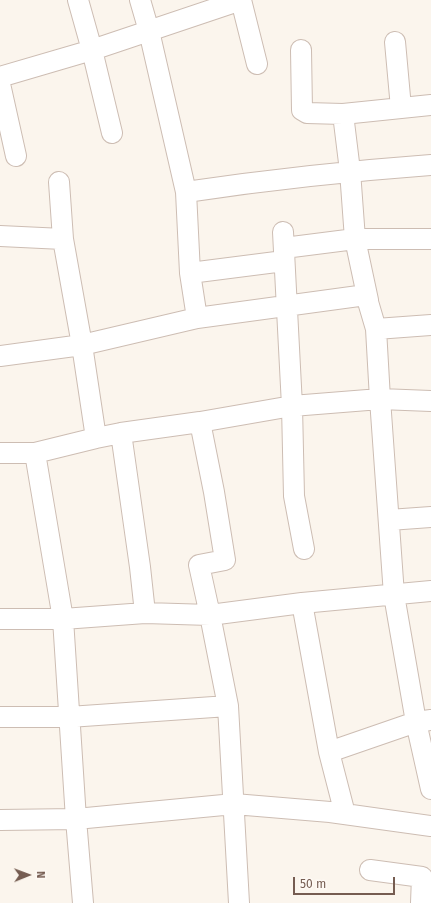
<!DOCTYPE html>
<html>
<head>
<meta charset="utf-8">
<style>
  body { margin:0 }
  #map { position:relative; width:431px; height:903px; overflow:hidden; background:#fbf5ed; font-family:"Fira Sans",sans-serif }
  canvas { display:block }
  .north { position:absolute; left:8px; top:855px; width:40px; height:40px; -webkit-text-stroke:3px #fef9f4; paint-order:stroke; rotate:89deg; font-size:11px; font-weight:700; line-height:16px; text-align:center; color:#755c51 }
  .north::after { content:''; display:block; margin:auto; width:14px; height:18px; background:#755c51; clip-path:polygon(50% 0,100% 100%,50% 72%,0 100%) }
  .scale { position:absolute; left:293px; top:877px; width:102px; height:18px; box-sizing:border-box; border:2px solid #755c51; border-top:0; padding-left:5px; font-size:12px; line-height:14px; white-space:nowrap; color:#755c51; -webkit-text-stroke:3px #fef9f4; paint-order:stroke }
</style>
</head>
<body>
<div id="map">
<canvas width="431" height="903"></canvas>
<div class="north">N</div>
<div class="scale">50 m</div>
</div>
<script>
const ctx = document.querySelector('canvas').getContext('2d');
ctx.lineJoin = 'round';
function strokePath(path, color, width, dash) { ctx.strokeStyle = color; ctx.lineWidth = width; ctx.lineCap = dash ? 'butt' : 'round'; ctx.setLineDash(dash || []); ctx.stroke(path); }
const minor = new Path2D(`
  M78 0 92 50 112 133
  M140 0 149 31 186 192
  M241 0 257 64
  M395 42 401 108
  M301 50 302 110 307 113 343 114
  M0 77 92 50 241 0
  M0 84 16 156
  M431 105 343 114 350 171 355 239H431
  M431 165C349 171 267 180 186 192L190 273 197 318 366 295 376 329 431 325
  M59 182 63 239
  M283 232 292 406 294 496 304 549
  M0 236 63 239 82 345 96 438
  M292 247 355 239 368 300
  M190 273 284 261
  M376 329 380 399 431 401
  M0 356 82 345 197 318
  M200 422 214 492 225 560 199 565 210 615 302 603 431 591
  M121 433 140 567 145 613
  M0 453H35L96 438 121 433 200 422 292 406 380 399 394 595 416 722 431 789
  M389 520 431 517
  M302 603 329 752 345 814
  M0 619H63L35 453
  M0 717H69L228 706
  M329 752 416 722 431 720
  M0 820 76 819 234 804 330 812 431 826
  M370 870 422 877 421 903
  M83 903 76 819 63 619 145 613 210 615 228 706 239 903`);
strokePath(minor, '#cdbdb3', 22);
strokePath(minor, '#fff', 20);
</script>
</body>
</html>
